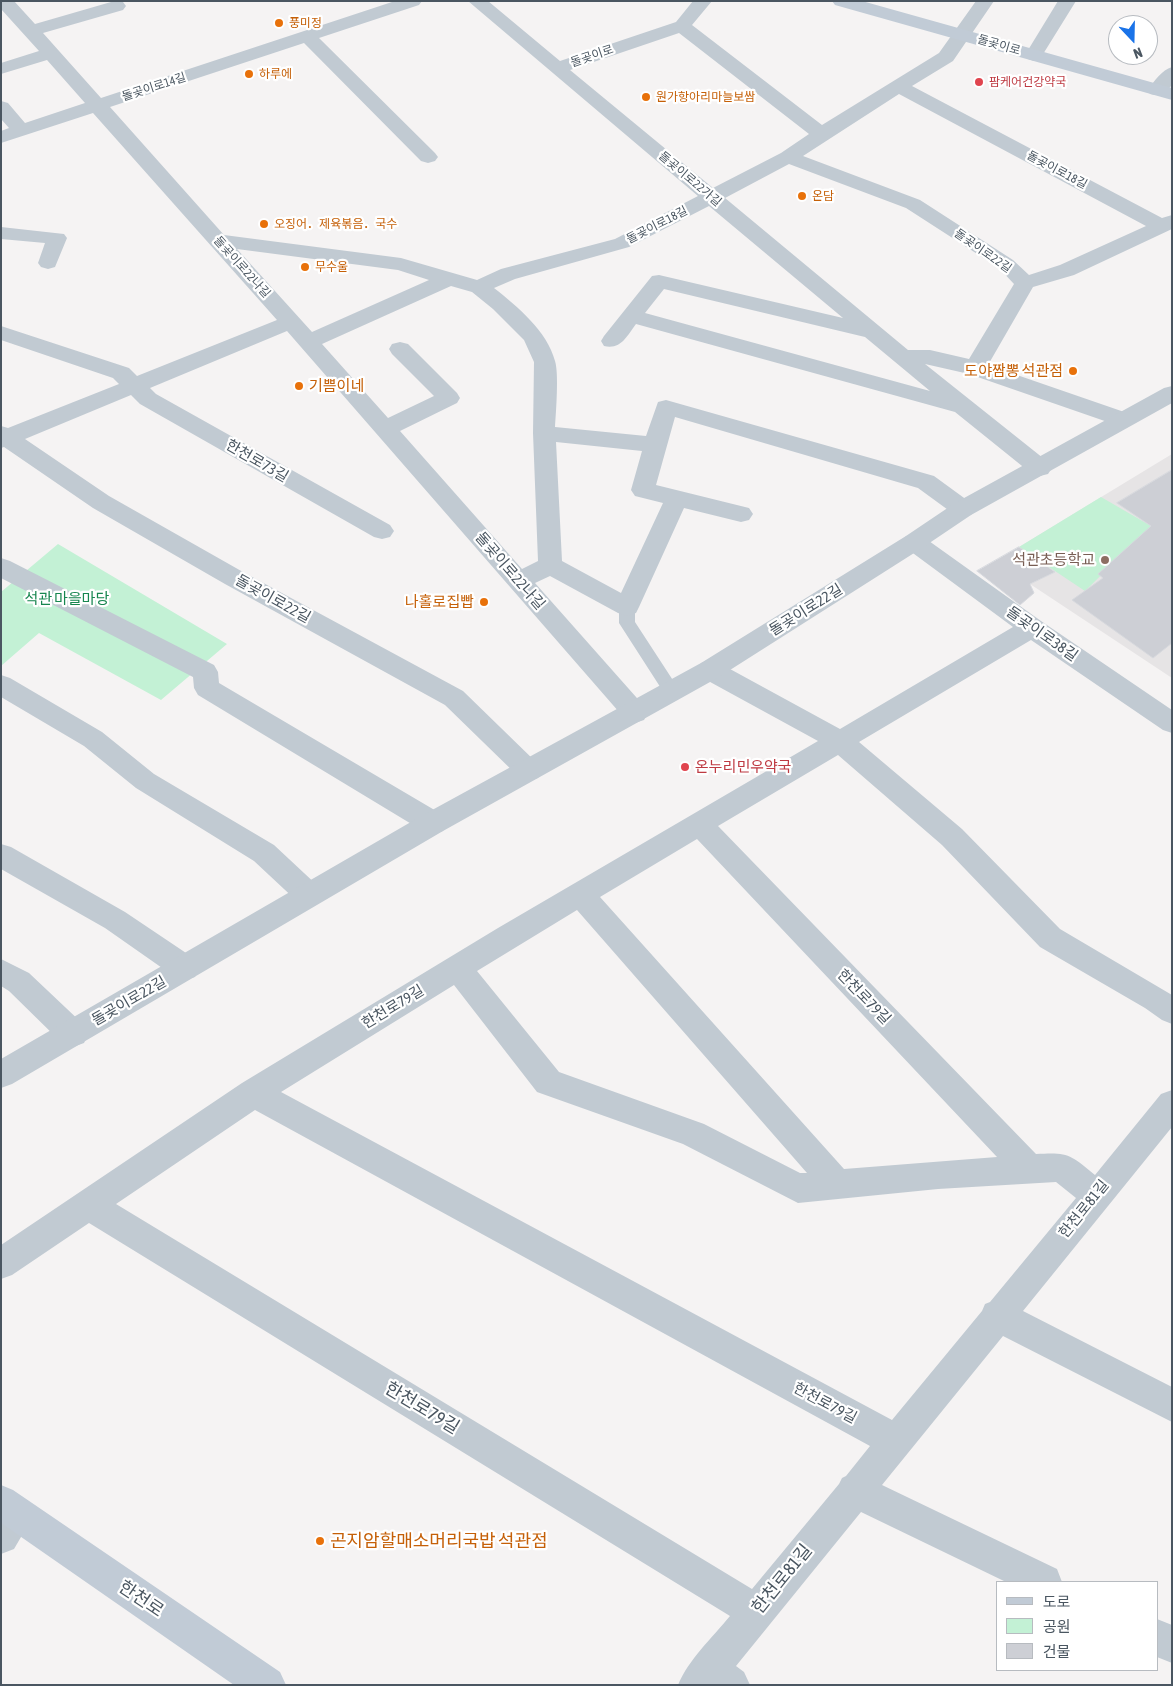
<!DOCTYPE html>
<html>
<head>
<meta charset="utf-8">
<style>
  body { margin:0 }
  #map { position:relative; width:1173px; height:1686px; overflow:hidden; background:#f5f3f3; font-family:"Asap Condensed","Noto Sans KR",sans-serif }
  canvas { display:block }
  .frame { position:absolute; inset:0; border:2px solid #4a5661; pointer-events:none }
  .legend { position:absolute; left:996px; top:1581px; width:162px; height:90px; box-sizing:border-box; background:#fff; border:1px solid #b7bbc0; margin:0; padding:6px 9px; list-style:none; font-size:15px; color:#4a5661 }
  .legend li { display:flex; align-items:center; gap:10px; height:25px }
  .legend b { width:25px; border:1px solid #b7bbc0 }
  .north { position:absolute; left:1108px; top:15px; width:50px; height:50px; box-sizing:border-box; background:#fff; border:1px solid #b7bbc0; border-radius:50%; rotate:159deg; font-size:14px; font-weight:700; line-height:20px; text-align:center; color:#4a5661 }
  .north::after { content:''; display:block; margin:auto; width:18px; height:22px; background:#1a73e8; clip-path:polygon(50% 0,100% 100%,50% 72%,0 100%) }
</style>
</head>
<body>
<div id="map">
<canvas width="1173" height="1686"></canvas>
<div class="frame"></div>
<ul class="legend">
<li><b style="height:6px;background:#c1cbd6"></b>도로</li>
<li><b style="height:14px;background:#c3f1d5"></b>공원</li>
<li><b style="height:14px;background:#cdcfd5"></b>건물</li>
</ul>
<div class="north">N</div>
</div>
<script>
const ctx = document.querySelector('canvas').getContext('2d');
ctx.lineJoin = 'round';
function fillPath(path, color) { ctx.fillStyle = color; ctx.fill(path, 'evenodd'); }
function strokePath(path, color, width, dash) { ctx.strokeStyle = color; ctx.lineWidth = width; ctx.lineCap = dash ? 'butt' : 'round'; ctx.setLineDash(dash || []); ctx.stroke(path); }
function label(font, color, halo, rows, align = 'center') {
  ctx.font = font + ' "Asap Condensed","Noto Sans KR",sans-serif'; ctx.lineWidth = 4.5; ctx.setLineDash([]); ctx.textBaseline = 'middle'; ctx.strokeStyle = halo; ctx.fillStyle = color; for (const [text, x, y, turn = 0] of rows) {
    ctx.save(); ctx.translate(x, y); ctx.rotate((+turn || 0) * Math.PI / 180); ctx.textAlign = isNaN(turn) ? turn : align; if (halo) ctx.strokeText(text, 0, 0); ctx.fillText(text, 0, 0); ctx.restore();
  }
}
const education = new Path2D(`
  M1172 454V678L1030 584 1055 572 1019 547Z`);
const green = new Path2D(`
  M1101 497 1151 526 1085 591 1019 547Z
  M58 544 227 644 161 700 39 633 1 666V592Z`);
const building = new Path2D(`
  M1172 470V643L1153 658 1072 600 1103 578 1098 574 1151 526 1117 503Z
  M1019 547 1055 572 1030 584 1034 593 1020 605 977 571Z`);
const service = new Path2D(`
  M627 601 633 603 635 607V622L678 688 680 692 678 696 672 698 666 696 619 623V607L621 603Z`);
const minor = new Path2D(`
  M1 1H14L35 24 111 2H123L126 6 123 10 43 33 101 98 395 1H422L419 5 319 38 435 153 438 157 435 161 428 163 421 161 304 43 110 107 224 235 401 258 477 280 501 269 615 239 698 196 468 1H488L560 61 676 22 693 1H712L692 25 822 125 939 53 976 1H994L953 61 912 86 1162 218 1172 215V229L1074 275 1033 287 988 365 1130 414 1133 419 1130 424 1122 427 969 374 925 364 1048 462 1052 468 1048 474 1040 476 1032 474 955 412 636 324C627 336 621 350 604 346L601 341 604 336 652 276 659 275 843 318 709 206 629 247 515 279 494 288C518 307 547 331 555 361 559 373 556 412 555 427L646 436 658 402 666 400 934 476 971 503 975 509 971 515 963 517 955 515 918 488 675 417 656 485 749 508 753 514 749 520 741 522 684 508 639 607 636 613 627 616 618 613 550 576 535 583 644 706 648 713 644 720 635 723 626 720 287 331 150 388 156 394 390 525 394 531 390 537 382 539 374 537 140 404 131 395 25 439 109 496 243 572 463 691 538 764 542 771 538 778 529 781 520 778 445 705 225 584 93 508 4 447 1 448V426L8 428 119 384 113 378 1 340V326L129 368 137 376 277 320 93 113 1 143V131L9 128 1 119V101L8 103 25 123 85 103 47 60 1 74V63L39 51 1 9ZM679 33 809 134 781 153 713 188 570 70ZM899 94 1146 226 1060 265 1029 275 1013 260 920 200 803 156ZM789 164 906 208 999 268 1014 284 969 359 930 350H908L725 198ZM237 249 398 270 429 280 312 332ZM451 286 472 292 493 309 524 340 534 362 533 433 538 561 522 569 400 431 457 403 460 398 457 393 408 344 400 342 392 344 389 349 392 354 434 396 388 418 322 344ZM664 289 865 337 930 391 645 313ZM556 442 642 451 631 490 635 496 663 503 621 593 562 561Z
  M1058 1H1076L1040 59 1034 61 1028 59 1025 55Z
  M1172 67V85C1165 93 1161 97 1150 94L1148 90C1154 81 1162 70 1172 67Z
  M1 227 64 234 67 238 55 267 48 269 41 267 38 263 45 243 1 239Z
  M914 534 922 536 1041 621 1172 710V733L1163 730 1031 640 859 742 962 829 1060 929 1172 995V1024L1162 1020 1145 1008 1040 947 942 845 838 755 718 826 1036 1154C1068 1152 1070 1154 1095 1175L1161 1094 1172 1090V1127L1023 1311 1172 1387V1422L1003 1336 882 1485 1057 1569 1062 1582H1006L861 1512 736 1666 744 1672 750 1685H678C689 1659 712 1638 730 1616L89 1223 12 1275 1 1279V1245L242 1083 498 928 818 741 701 677 697 670 701 663 710 660 719 663 840 729 1013 627 906 548 902 542 906 536ZM697 839 997 1157 844 1169 600 897ZM577 910 807 1173H800L704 1124 559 1072 477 971ZM454 985 537 1092 683 1144 798 1203 938 1189 1056 1182 1076 1198 990 1302 985 1304 982 1311 892 1420 281 1092ZM255 1110 870 1446 846 1476 842 1478 839 1484 752 1589 116 1204Z
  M1 558 10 561 214 665 218 672 219 683 443 815 447 823 443 831 433 834 423 831 198 695 194 688 193 677 1 578Z
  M1 675 10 678 102 732 154 774 274 845 319 887 323 895 319 903 309 907 299 903 254 861 136 788 84 746 1 697Z
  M1 844 11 847 125 912 195 959 199 968 195 977 185 980 175 977 105 928 1 869Z
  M1 959 29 973 84 1025 88 1034 84 1043 73 1047 62 1043 9 991 1 986Z
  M16 1495 28 1501 34 1513 28 1525 14 1549 1 1554V1504L4 1501Z
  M1157 1619 1172 1625V1663L1157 1657Z`);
const tertiary = new Path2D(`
  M1172 386V403L971 515 922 548 719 677 443 831 12 1084 1 1088V1059L423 815 701 663 906 536 955 503 1164 388Z`);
const secondary = new Path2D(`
  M832 1H862L1172 88V100L835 5Z
  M1 1485 13 1490 280 1672 286 1685H234L1 1523Z`);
const markers = [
  [279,23,5,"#e8710a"],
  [249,74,5,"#e8710a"],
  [979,82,5,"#e0444e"],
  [646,97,5,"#e8710a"],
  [802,196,5,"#e8710a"],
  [264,224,5,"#e8710a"],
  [305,267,5,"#e8710a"],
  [1073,371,5,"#e8710a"],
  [299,386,5,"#e8710a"],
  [1105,560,5,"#8d6e63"],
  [484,602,5,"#e8710a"],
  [685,767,5,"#e0444e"],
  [320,1541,5,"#e8710a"]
];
const farFoodnames = [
  ["풍미정",289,23],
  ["하루에",259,74],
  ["원가항아리마늘보쌈",656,97],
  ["온담",812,196],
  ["오징어．제육볶음．국수",274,224],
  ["무수울",315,267]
];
const farStreetnames = [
  ["돌곶이로",999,45,16],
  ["돌곶이로",592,56,-19],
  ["돌곶이로14길",154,87,-18],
  ["돌곶이로18길",1057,170,28],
  ["돌곶이로22가길",690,179,40],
  ["돌곶이로18길",657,225,-27],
  ["돌곶이로22길",983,251,35],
  ["돌곶이로22나길",242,267,48]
];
const farHealthnames = [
  ["팜케어건강약국",989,82]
];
const foodNames = [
  ["도야짬뽕 석관점",1063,371],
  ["기쁨이네",309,386,"left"],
  ["나홀로집빱",474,602]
];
const streetNames = [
  ["한천로73길",257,461,30],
  ["돌곶이로22나길",510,571,49],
  ["돌곶이로22길",273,599,29],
  ["돌곶이로22길",806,610,-32],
  ["돌곶이로38길",1042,634,35],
  ["한천로79길",864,997,46],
  ["돌곶이로22길",129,1001,-30],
  ["한천로79길",393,1007,-31],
  ["한천로81길",1084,1209,-51],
  ["한천로79길",825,1403,28]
];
const educationNames = [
  ["석관초등학교",1095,560]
];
const parkNames = [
  ["석관 마을마당",67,599]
];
const healthNames = [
  ["온누리민우약국",695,767]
];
const nearStreetnames = [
  ["한천로79길",422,1408,31],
  ["한천로81길",782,1579,-51],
  ["한천로",141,1599,34]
];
const nearFoodnames = [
  ["곤지암할매소머리국밥 석관점",330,1541]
];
fillPath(education, '#e6e4e5');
fillPath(green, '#c3f1d5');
fillPath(building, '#cdcfd5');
strokePath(building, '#d7d9de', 1);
fillPath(service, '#c1cad2');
fillPath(minor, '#c1cad2');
fillPath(tertiary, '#c1cad2');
fillPath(secondary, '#c1cbd6');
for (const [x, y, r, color] of markers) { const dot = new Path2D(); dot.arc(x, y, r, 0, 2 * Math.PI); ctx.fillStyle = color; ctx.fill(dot); strokePath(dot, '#fff', 2); }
label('12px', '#c56008', '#fff', farFoodnames, 'left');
label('12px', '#4a5661', '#fff', farStreetnames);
label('12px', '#be3a42', '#fff', farHealthnames, 'left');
label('15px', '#c56008', '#fff', foodNames, 'right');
label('15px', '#4a5661', '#fff', streetNames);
label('15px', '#785e54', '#fff', educationNames, 'right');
label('15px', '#17864f', '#fff', parkNames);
label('15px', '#be3a42', '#fff', healthNames, 'left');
label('18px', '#4a5661', '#fff', nearStreetnames);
label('18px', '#c56008', '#fff', nearFoodnames, 'left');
</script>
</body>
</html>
